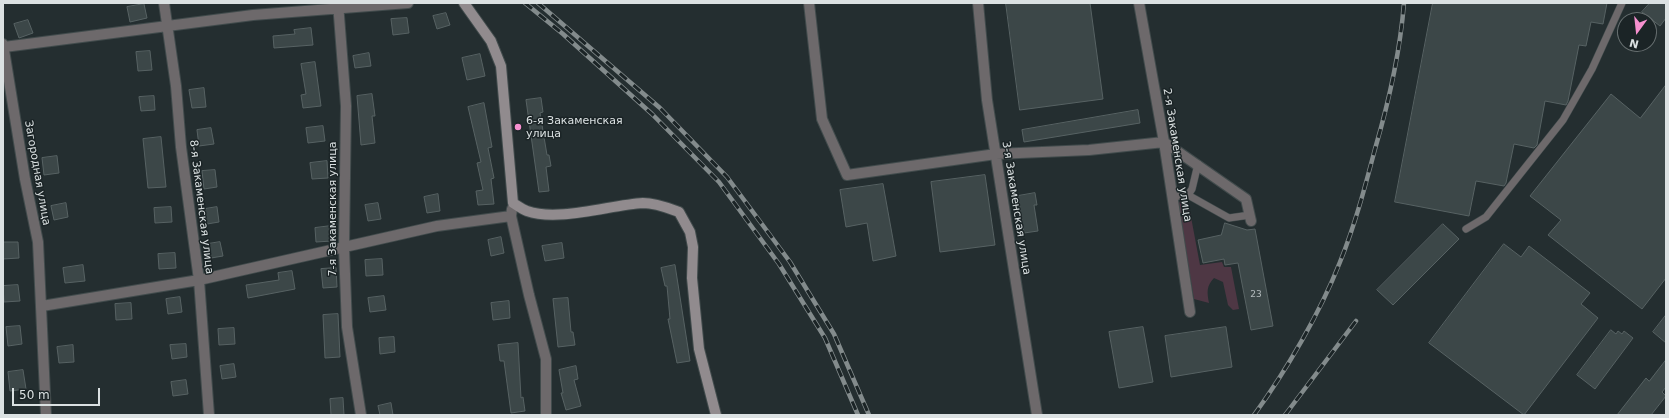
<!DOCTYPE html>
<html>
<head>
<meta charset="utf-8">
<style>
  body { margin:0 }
  #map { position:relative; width:1669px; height:418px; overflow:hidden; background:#242e30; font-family:"DejaVu Sans",sans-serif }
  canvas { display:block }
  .frame { position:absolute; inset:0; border:4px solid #dbe1e2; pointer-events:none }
  .north { position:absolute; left:1617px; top:12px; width:40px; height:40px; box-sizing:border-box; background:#1b2426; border:1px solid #687071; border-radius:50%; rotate:195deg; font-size:11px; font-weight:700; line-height:16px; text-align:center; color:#dbe1e2 }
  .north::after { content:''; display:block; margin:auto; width:14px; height:18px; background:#f690cf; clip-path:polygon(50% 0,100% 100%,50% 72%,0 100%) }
  .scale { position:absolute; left:12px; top:388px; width:88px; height:18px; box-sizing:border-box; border:2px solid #dbe1e2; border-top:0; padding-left:5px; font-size:12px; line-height:14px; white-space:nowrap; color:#dbe1e2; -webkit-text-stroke:3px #1b2426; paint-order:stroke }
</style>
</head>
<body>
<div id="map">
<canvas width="1669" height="418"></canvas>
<div class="frame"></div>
<div class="north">N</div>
<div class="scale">50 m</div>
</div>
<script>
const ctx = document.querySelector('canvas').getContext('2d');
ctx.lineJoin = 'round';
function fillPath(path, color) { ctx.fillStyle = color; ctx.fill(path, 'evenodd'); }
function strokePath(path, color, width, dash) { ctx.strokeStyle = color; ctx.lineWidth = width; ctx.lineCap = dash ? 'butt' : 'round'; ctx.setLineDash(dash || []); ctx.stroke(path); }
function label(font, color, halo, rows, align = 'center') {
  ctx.font = font + ' "DejaVu Sans",sans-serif'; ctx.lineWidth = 3; ctx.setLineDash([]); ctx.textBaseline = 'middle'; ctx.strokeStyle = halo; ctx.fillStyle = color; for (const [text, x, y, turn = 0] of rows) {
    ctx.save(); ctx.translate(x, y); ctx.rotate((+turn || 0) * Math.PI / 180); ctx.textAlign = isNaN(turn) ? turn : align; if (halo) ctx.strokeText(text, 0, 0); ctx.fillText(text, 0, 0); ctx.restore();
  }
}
const green = new Path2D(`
  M1181 200 1188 201 1200 265 1222 262 1224 267H1231L1239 309 1233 310 1228 305 1223 282 1214 278C1206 286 1207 293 1209 303L1194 299 1178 205Z`);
const building = new Path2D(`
  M1006 3H1090L1103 99 1020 110Z
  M1433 3H1607L1603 24 1591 22 1586 46 1579 45 1568 101 1566 105 1545 101 1537 145 1534 148 1514 144 1506 183 1504 186 1476 181 1469 216 1395 202Z
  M1650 3H1666V18L1660 26 1642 12Z
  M144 4 147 18 130 22 127 7Z
  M446 13 450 25 437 29 433 16Z
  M407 18 409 33 393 35 391 19Z
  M28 20 33 33 19 38 14 24Z
  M311 28 313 45 274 48 273 36 295 34 294 30Z
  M150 51 152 70 138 71 136 52Z
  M369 53 371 66 355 68 353 56Z
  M480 54 485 76 467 80 462 58Z
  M315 62 321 106 303 108 301 95 306 94 301 64Z
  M1666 85V278L1642 309 1548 235 1561 220 1530 196 1611 94 1640 118Z
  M204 88 206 107 192 108 189 90Z
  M372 94 375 116H372L375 143 361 145 357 96Z
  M154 96 155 110 141 111 139 97Z
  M541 98 543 112 540 113 547 155H549L551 166 546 167 549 191 539 192 526 100Z
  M484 103 492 147 488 148 494 178 491 179 494 204 478 205 476 191 483 190 477 163 481 162 468 107Z
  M1138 110 1140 123 1024 142 1022 130Z
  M323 126 325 141 308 143 306 128Z
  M211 128 214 144 199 146 197 130Z
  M161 137 166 187 148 188 143 139Z
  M57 156 59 173 44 175 42 158Z
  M327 161 328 178 312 179 310 163Z
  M215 170 217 187 204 189 202 171Z
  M985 175 995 245 940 252 931 182Z
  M883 184 896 256 873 261 867 223 846 227 840 190Z
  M1035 193 1037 205H1034L1038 231 1024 233 1018 196Z
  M438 194 440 211 427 213 424 197Z
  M66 203 68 217 54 220 51 206Z
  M378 203 381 219 368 221 365 205Z
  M171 207 172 222 155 223 154 208Z
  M217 207 219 222 207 224 205 209Z
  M1225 223 1247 230 1255 229 1273 326 1251 330 1238 263 1225 265 1224 259 1203 263 1198 240 1221 235Z
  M1443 224 1459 239 1393 305 1377 290Z
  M331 226 332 241 316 242 315 228Z
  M501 237 504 253 491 256 488 240Z
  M3 242H18L19 258 3 259Z
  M220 242 223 256 211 258 208 244Z
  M562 243 564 258 545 261 542 246Z
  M1504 244 1521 257 1529 246 1590 293 1581 304 1598 318 1524 415 1429 343Z
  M175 253 176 268 159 269 158 254Z
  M382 259 383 275 366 276 365 260Z
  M83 265 85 281 65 283 63 268Z
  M675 265 690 361 677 363 668 319H670L667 286H665L661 268Z
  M336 268 337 287 323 288 321 269Z
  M292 271 295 289 248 298 246 285 279 280 278 273Z
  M18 285 20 301 4 302 3 286Z
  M384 296 386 310 370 312 368 298Z
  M180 297 182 312 168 314 166 299Z
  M568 298 571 332H573L575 345 558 347 553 299Z
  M509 301 510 318 493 320 491 303Z
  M131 303 132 319 116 320 115 304Z
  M338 314 340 357 325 358 323 315Z
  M1666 315V343L1653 332Z
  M20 326 22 344 8 346 6 327Z
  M1143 327 1153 382 1119 388 1109 332Z
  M1226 327 1232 367 1171 377 1165 336Z
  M234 328 235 344 219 345 218 329Z
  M1611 330 1616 334 1618 331 1622 334 1624 331 1633 338 1595 389 1577 375Z
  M394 337 395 352 380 354 379 338Z
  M518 343 521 398 523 397 525 411 511 413 504 361H500L498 345Z
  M186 344 187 357 172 359 170 345Z
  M73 345 74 362 59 363 57 347Z
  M1666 360V387L1662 392 1666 396 1651 415H1617L1646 378 1649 381Z
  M234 364 236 377 222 379 220 366Z
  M576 366 578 379 574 380 581 406 566 410 561 393H563L559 370Z
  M23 370 26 389 10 391 8 372Z
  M186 380 188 394 173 396 171 382Z
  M343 398 344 415H331L330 399Z
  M391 403 393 415H380L378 406Z`);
const lane = new Path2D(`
  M1188 195 1229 218 1250 215
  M1172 197 1188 195 1192 189 1198 164
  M1466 229 1486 217 1563 120 1592 69 1622 3`);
const street = new Path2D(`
  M164 3 176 86 181 147 199 280 209 415
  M338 3 346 106 344 248 347 327 361 415
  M809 3 822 119 847 175 996 154 1089 150 1164 142 1246 199 1251 221
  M978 3 987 100 1037 415
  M1139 3 1164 142 1190 312
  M3 44 25 179 38 242 46 415
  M4 47 253 15 408 3
  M512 209 511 216 529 295 546 359V415
  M42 306 199 280 437 226 511 216`);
const secondary = new Path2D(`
  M464 3 491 41 501 66 513 203C518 206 522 209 527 211 558 222 610 205 643 203 656 203 668 208 679 212L690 232 693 247 692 278 699 349 716 415`);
const rail = new Path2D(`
  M525 3 563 34 652 114 719 182 779 264 825 338 858 415
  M538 3 660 108 727 177 790 262 834 334 869 415
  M1254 415C1286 371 1320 313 1340 262 1355 225 1365 187 1375 149 1389 101 1400 53 1404 3
  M1285 415 1356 321`);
const markers = [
  [518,127,4,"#f690cf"]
];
const numberNames = [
  ["23",1256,295]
];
const poiNames = [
  ["6-я Закаменская",526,121],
  ["улица",526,134]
];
const streetNames = [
  ["2-я Закаменская улица",1177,155,81],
  ["Загородная улица",37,173,80],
  ["8-я Закаменская улица",201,207,83],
  ["3-я Закаменская улица",1016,208,81],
  ["7-я Закаменская улица",333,209,-90]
];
fillPath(green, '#4e3744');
fillPath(building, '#3c4748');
strokePath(building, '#576263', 1);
strokePath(lane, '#414b4c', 8);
strokePath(street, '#414b4c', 12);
strokePath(secondary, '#414b4c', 12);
strokePath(lane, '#6d696b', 7);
strokePath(street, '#6d696b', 10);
strokePath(secondary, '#918b8e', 10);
strokePath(rail, '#838b8c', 4.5);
strokePath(rail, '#1b2426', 3, [9]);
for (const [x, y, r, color] of markers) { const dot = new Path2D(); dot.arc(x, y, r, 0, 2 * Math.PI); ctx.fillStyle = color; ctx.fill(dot); strokePath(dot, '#1b2426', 1.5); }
label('9px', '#b3babc', null, numberNames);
label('11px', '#dbe1e2', '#1b2426', poiNames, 'left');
label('11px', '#dbe1e2', '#1b2426', streetNames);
</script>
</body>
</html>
